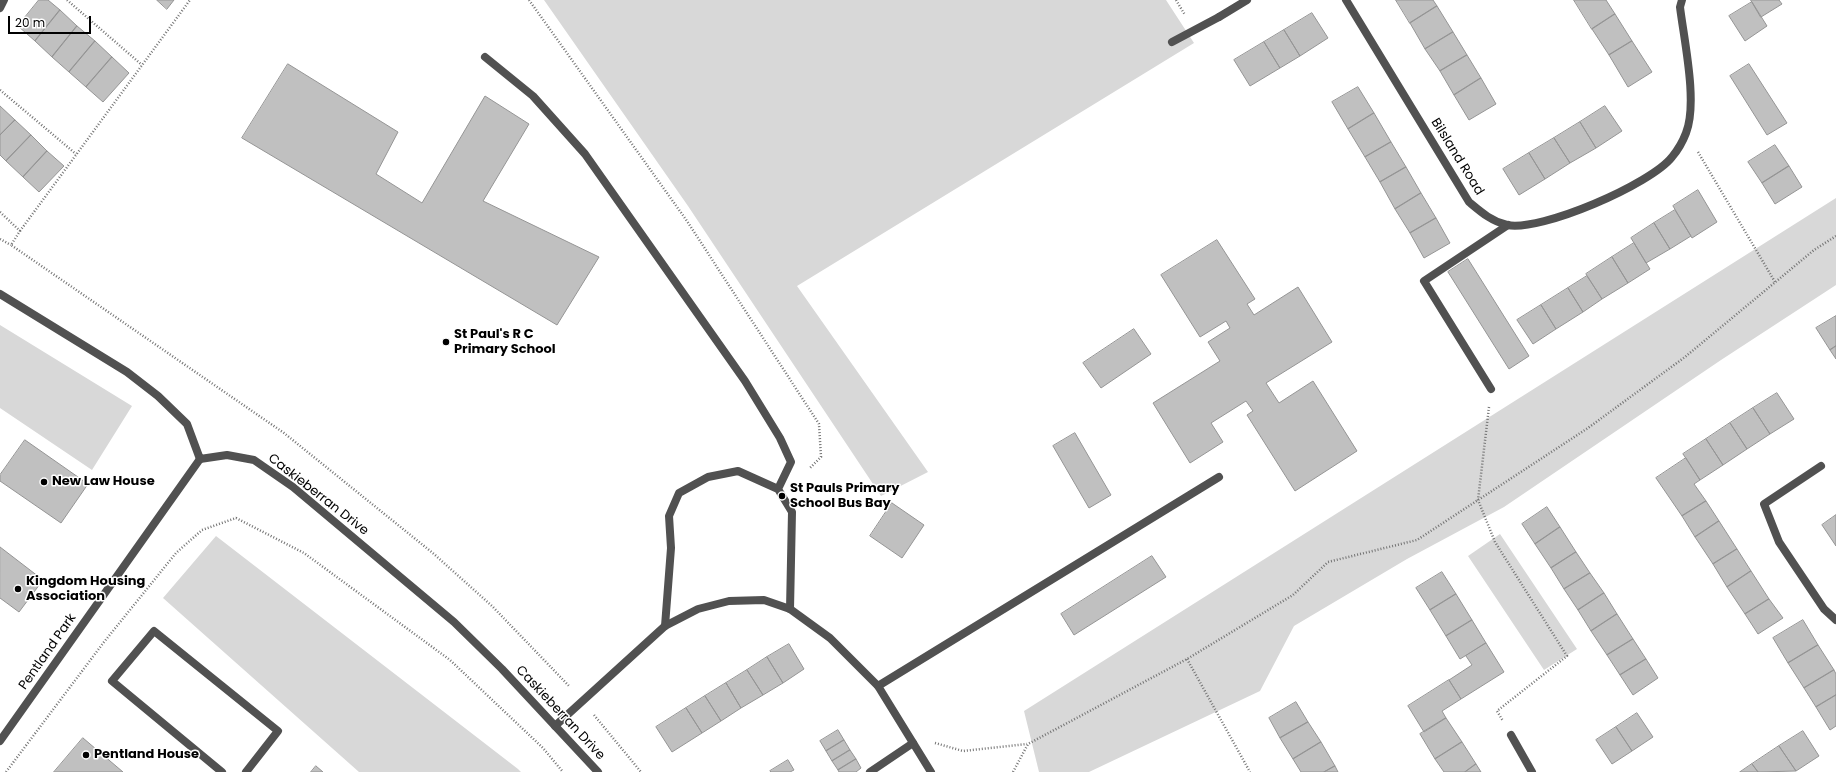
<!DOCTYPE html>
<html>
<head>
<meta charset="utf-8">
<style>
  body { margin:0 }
  #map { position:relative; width:1836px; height:772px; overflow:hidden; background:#fff; font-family:Poppins,sans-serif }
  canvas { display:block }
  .scale { position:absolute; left:8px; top:16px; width:83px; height:18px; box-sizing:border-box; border:2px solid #000; border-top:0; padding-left:5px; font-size:12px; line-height:14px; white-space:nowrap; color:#000; -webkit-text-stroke:3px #fff; paint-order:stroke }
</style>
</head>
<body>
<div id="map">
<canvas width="1836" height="772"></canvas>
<div class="scale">20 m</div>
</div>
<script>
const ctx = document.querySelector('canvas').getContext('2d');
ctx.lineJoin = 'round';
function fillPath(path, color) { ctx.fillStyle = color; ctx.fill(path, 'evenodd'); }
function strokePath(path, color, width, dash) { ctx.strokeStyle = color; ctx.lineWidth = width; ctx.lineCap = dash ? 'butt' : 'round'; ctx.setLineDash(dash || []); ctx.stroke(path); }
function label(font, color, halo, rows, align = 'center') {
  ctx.font = font + ' Poppins,sans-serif'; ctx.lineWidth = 3; ctx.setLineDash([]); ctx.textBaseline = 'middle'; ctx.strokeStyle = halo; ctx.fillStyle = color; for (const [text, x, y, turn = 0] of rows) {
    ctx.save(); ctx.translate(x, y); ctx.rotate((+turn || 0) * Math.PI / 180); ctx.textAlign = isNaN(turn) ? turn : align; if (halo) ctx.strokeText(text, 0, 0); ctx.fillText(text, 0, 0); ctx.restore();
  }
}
const green = new Path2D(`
  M544 0H1166L1194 43 797 286 928 472 881 496 688 206Z
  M1836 198V285L1721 360 1504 507 1407 559 1294 626 1260 691 1089 772H1039L1024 711Z
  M0 325 132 406 92 470 0 408Z
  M1500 534 1577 649 1544 670 1468 556Z
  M216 536 518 769 521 772H359L163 598Z`);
const building = new Path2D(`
  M39 0H48L60 10 35 41 18 26Z
  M157 0H174L167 9Z
  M1396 0H1433L1437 6 1410 23Z
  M1574 0H1606L1615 14 1592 29Z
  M1751 0H1779L1782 4 1761 17Z
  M1752 2 1767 26 1745 41 1729 16Z
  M1437 6 1453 32 1425 49 1410 23Z
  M60 10 77 26 52 57 35 41Z
  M1312 13 1328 38 1300 56 1284 30Z
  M1615 14 1632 41 1609 55 1592 29Z
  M77 26 95 41 69 72 52 57Z
  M1284 30 1300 56 1280 68 1264 42Z
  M1453 32 1467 55 1440 71 1425 49Z
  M95 41 112 57 86 87 69 72Z
  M1632 41 1652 72 1628 87 1609 55Z
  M1264 42 1280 68 1250 86 1234 60Z
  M1467 55 1481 78 1454 95 1440 71Z
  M112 57 129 73 103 102 86 87Z
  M288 64 398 132 376 174 422 203 485 96 529 124 483 201 599 257 557 325 242 138Z
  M1749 64 1787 123 1767 135 1730 76Z
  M1481 78 1496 104 1469 120 1454 95Z
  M1358 87 1374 113 1348 129 1332 102Z
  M0 106 15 120 0 135Z
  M1605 106 1622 131 1596 148 1580 122Z
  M1374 113 1391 142 1365 157 1348 129Z
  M15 120 31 135 6 161 0 155V135Z
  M1580 122 1596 148 1570 163 1554 138Z
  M31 135 47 151 23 177 6 161Z
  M1554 138 1570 163 1545 179 1529 153Z
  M1391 142 1406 167 1380 182 1365 157Z
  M1775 145 1789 166 1762 183 1748 162Z
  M47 151 64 166 39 192 23 177Z
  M1529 153 1545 179 1519 195 1503 169Z
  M1789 166 1802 187 1775 204 1762 183Z
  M1406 167 1421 193 1395 209 1380 182Z
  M1698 190 1717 222 1692 238 1673 206Z
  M1421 193 1436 218 1410 233 1395 209Z
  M1675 210 1691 236 1670 249 1654 223Z
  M1436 218 1450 243 1424 258 1410 233Z
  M1654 223 1670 249 1646 263 1631 238Z
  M1217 240 1255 299 1247 304 1254 315 1298 287 1332 342 1266 383 1279 403 1313 381 1357 451 1295 491 1247 415 1253 411 1246 401 1211 423 1223 442 1190 463 1153 403 1220 361 1208 342 1230 328 1226 321 1200 337 1161 275Z
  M1634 243 1650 269 1628 283 1612 257Z
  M1612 257 1628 283 1602 299 1586 274Z
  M1468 259 1529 356 1509 369 1448 272Z
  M1587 276 1602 299 1583 312 1568 288Z
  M1568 288 1583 312 1556 329 1541 305Z
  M1541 305 1556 329 1533 344 1517 320Z
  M1836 316V346L1830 350 1816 328Z
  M1134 329 1151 354 1101 388 1083 363Z
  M1836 346V359L1830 350Z
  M1777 393 1794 419 1770 434 1753 408Z
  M1753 408 1770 434 1747 449 1730 423Z
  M1730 423 1747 449 1723 465 1706 439Z
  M1075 433 1111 495 1089 508 1053 446Z
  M1706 439 1723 465 1700 480 1683 454Z
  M25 440 88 484 61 523 0 481V475Z
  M1686 458 1700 480 1694 484 1706 501 1682 516 1656 478Z
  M1706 501 1719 521 1695 537 1682 516Z
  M892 503 924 525 902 558 870 536Z
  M1547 507 1560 527 1535 544 1522 524Z
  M1836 515V546L1822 525Z
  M1719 521 1737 549 1713 564 1695 537Z
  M1560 527 1576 552 1551 568 1535 544Z
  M0 547 43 580 19 612 0 598Z
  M1737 549 1751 571 1727 587 1713 564Z
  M1576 552 1590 573 1564 589 1551 568Z
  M1152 556 1166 577 1074 635 1061 614Z
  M1751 571 1769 599 1745 614 1727 587Z
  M1442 572 1456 594 1430 610 1416 588Z
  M1590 573 1604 593 1578 610 1564 589Z
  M1604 593 1617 614 1591 631 1578 610Z
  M1456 594 1472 620 1446 636 1430 610Z
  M1769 599 1783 618 1758 634 1745 614Z
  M1617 614 1633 639 1607 655 1591 631Z
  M1472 620 1486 643 1460 659 1446 636Z
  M1803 620 1818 645 1788 663 1773 638Z
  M1633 639 1646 659 1620 675 1607 655Z
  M1486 643 1504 672 1461 699 1449 680 1472 665 1466 656Z
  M789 644 804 669 783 683 767 657Z
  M1818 645 1834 670 1804 688 1788 663Z
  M767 657 783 683 763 695 747 670Z
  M1646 659 1658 678 1633 695 1620 675Z
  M747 670 763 695 741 708 726 683Z
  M1834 670 1836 674V695L1816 707 1804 688Z
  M1449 680 1461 699 1442 711 1446 718 1424 732 1408 706Z
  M726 683 741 708 721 721 705 696Z
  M1836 695V726L1830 730 1816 707Z
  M705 696 721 721 702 733 686 708Z
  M1296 702 1308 722 1280 738 1269 718Z
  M686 708 702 733 672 752 656 727Z
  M1637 713 1653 737 1632 751 1616 727Z
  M1446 718 1462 742 1435 759 1420 734Z
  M1308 722 1321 742 1293 759 1280 738Z
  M1616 727 1632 751 1612 764 1596 740Z
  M838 730 844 740 826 751 820 741Z
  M1803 731 1819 756 1796 771 1779 746Z
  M83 738 123 772H54Z
  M844 740 850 750 832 761 826 751Z
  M1321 742 1335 766 1324 772H1301L1293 759Z
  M1462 742 1476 764 1465 772H1444L1435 759Z
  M1779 746 1796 771 1758 772 1752 764Z
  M850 750 856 759 838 770 832 761Z
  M856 759 861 768 856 772H839L838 770Z
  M788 760 794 770 790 772H771L770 771Z
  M1476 764 1481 772H1465Z
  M1752 764 1758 772H1740Z
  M316 766 323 772H311Z
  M1335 766 1338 772H1324Z`);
const path = new Path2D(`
  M67 0 142 65
  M529 0 687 221 819 424 821 457 810 468
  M1176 0 1185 15
  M0 90 76 154
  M1698 152 1775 282
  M0 212 20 231 11 245 284 433 434 554 492 606 570 687
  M20 231 190 0
  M0 239 11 245
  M1489 407 1478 500 1495 542 1567 656 1497 711 1503 721
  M1187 659 1250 772
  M594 715 641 772
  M935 743 963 751 1027 744
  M6 772 104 642 176 553 202 530 236 518 304 553 450 660 543 748 563 772
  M1013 772 1028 744 1187 659 1293 595 1328 562 1417 540 1588 428 1685 357 1814 250 1836 236`);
const service = new Path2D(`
  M1172 42 1219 17
  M485 57 533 96 585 154 745 381 780 438 791 462 778 489
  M1491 389 1424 281 1508 225
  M665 626 671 548 669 516 679 493 708 477 738 471 778 489 792 512 790 609
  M878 686 1219 477
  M222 772 112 681 154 631 278 731 246 772
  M870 772 913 743`);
const minor = new Path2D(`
  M1346 0 1469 202C1481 212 1491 221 1507 225 1541 232 1651 184 1672 157 1677 151 1683 141 1686 133 1698 103 1684 40 1680 7L1682 0
  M0 8 4 0
  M1219 17 1247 0
  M1821 466 1764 504 1779 542 1824 609 1836 620
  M555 726 665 626 698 609 729 601 764 600 790 609 830 638 878 686 931 772
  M1511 735 1532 772
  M0 741 200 459`);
const tertiary = new Path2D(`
  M0 294 127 372 158 396 187 424 200 459 227 455 254 460 293 487 454 622 502 669 598 772`);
const markers = [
  [446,342,4,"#000"],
  [44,482,4,"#000"],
  [782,496,4,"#000"],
  [18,589,4,"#000"],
  [86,755,4,"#000"]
];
const streetNames = [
  ["Bilsland Road",1457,157,58],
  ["Caskieberran Drive",318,495,38],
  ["Pentland Park",48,652,-55],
  ["Caskieberran Drive",560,713,47]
];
const poiNames = [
  ["St Paul's R C",454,335],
  ["Primary School",454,350],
  ["New Law House",52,482],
  ["St Pauls Primary",790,489],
  ["School Bus Bay",790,504],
  ["Kingdom Housing",26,582],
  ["Association",26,597],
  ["Pentland House",94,755]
];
fillPath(green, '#d8d8d8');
fillPath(building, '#c0c0c0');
strokePath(building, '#959595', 1);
strokePath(path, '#737373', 2.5, [1, 2]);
strokePath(service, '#515151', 8);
strokePath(minor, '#515151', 8);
strokePath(tertiary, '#515151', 8);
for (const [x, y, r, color] of markers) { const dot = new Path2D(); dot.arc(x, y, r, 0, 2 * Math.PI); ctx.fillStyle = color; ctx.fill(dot); strokePath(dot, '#fff', 1.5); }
label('13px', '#000', '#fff', streetNames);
label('bold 13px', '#000', '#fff', poiNames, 'left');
</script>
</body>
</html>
